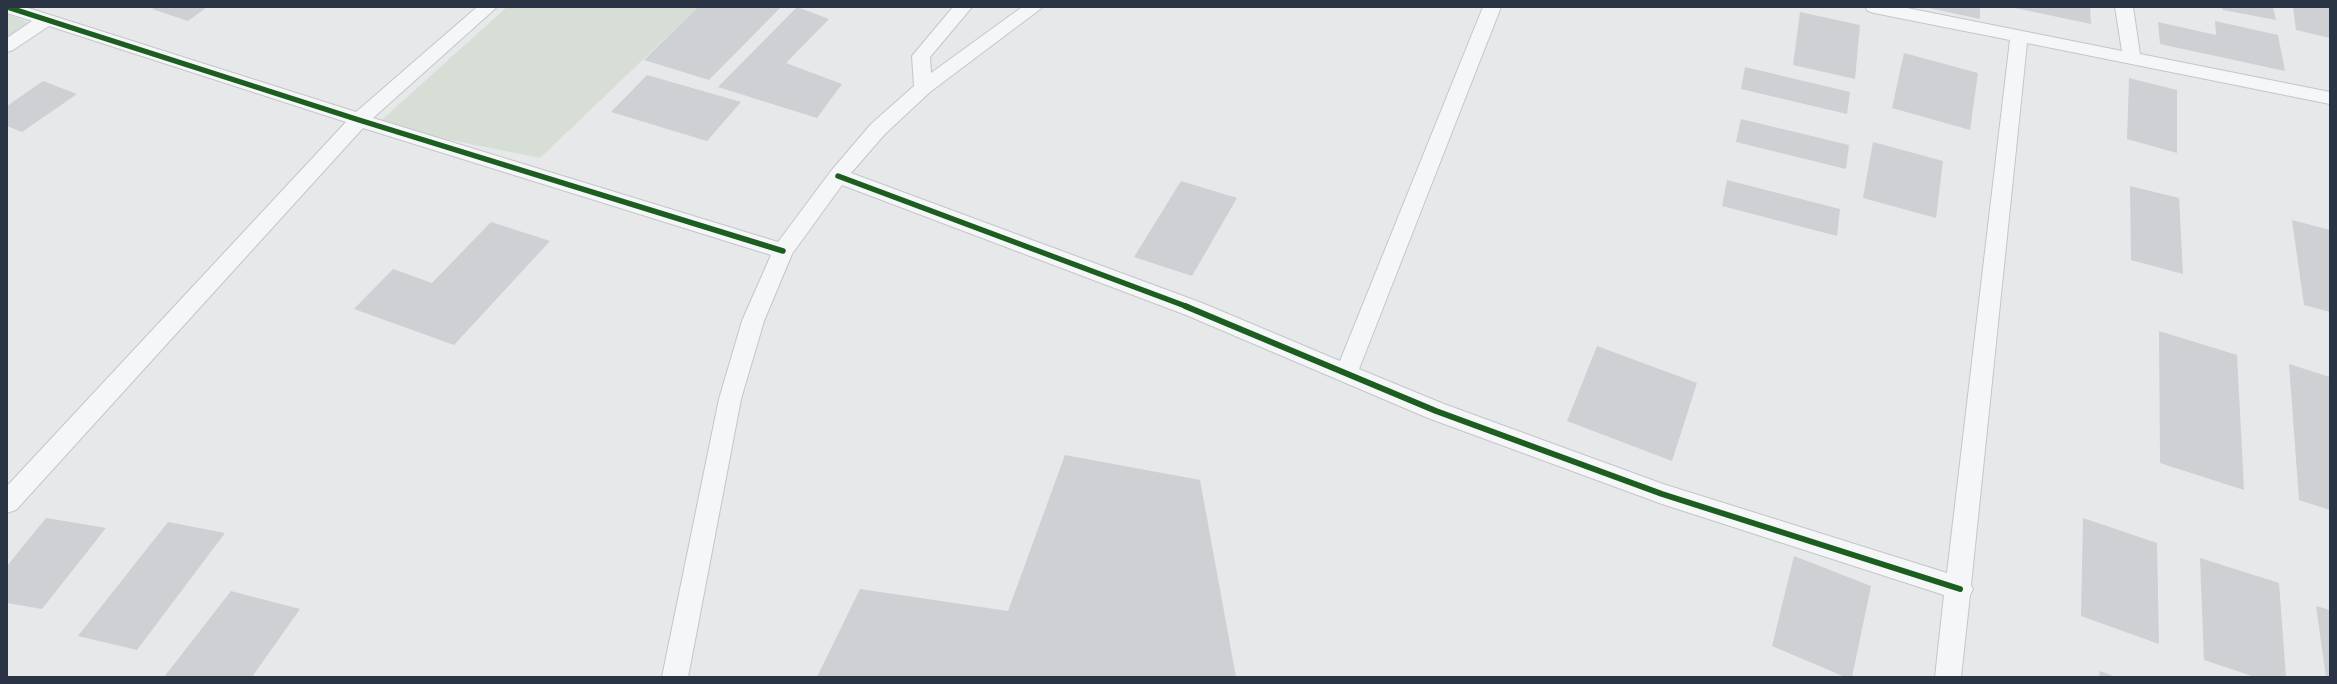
<!DOCTYPE html>
<html>
<head>
<meta charset="utf-8">
<style>
  body { margin:0 }
  #map { position:relative; width:2337px; height:684px; overflow:hidden; background:#e6e8ea; font-family:"Archivo Narrow",sans-serif }
  canvas { display:block }
  .frame { position:absolute; inset:0; border:8px solid #2b3445; pointer-events:none }
</style>
</head>
<body>
<div id="map">
<canvas width="2337" height="684"></canvas>
<div class="frame"></div>
</div>
<script>
const ctx = document.querySelector('canvas').getContext('2d');
ctx.lineJoin = 'round';
function fillPath(path, color) { ctx.fillStyle = color; ctx.fill(path, 'evenodd'); }
function strokePath(path, color, width, dash) { ctx.strokeStyle = color; ctx.lineWidth = width; ctx.lineCap = dash ? 'butt' : 'round'; ctx.setLineDash(dash || []); ctx.stroke(path); }
const green = new Path2D(`
  M507 7H698L540 158 376 125Z
  M7 14 36 26 7 46Z`);
const building = new Path2D(`
  M156 7H207L188 21 152 9Z
  M698 7H781L709 80 644 60Z
  M797 7 829 19 786 63 842 84 817 118 718 87Z
  M1929 7H1980V19L1929 8Z
  M2015 7H2090L2091 24 2015 8Z
  M2222 7H2273L2276 20 2223 10Z
  M2293 7H2330V38L2296 30Z
  M1800 12 1860 25 1855 79 1793 65Z
  M2215 21 2278 35 2285 71 2160 44 2158 22 2216 35Z
  M1904 53 1978 73 1970 130 1892 108Z
  M1745 67 1850 92 1847 114 1741 89Z
  M647 75 741 102 707 141 611 112Z
  M2129 78 2177 90V153L2127 139Z
  M43 81 77 94 22 132 7 126V106Z
  M1741 119 1849 145 1846 169 1736 142Z
  M1873 142 1943 161 1936 218 1863 198Z
  M1727 180 1840 209 1837 236 1722 206Z
  M1181 181 1237 198 1192 276 1134 257Z
  M2130 186 2179 198 2183 274 2131 260Z
  M2292 220 2330 230V312L2304 305Z
  M491 222 550 241 454 345 354 309 393 269 432 283Z
  M2159 331 2237 355 2244 490 2160 463Z
  M1597 346 1697 383 1672 461 1567 421Z
  M2289 364 2330 377V510L2299 500Z
  M1065 455 1200 480 1236 677H817L860 589 1008 611Z
  M46 518 106 528 42 609 7 603V566Z
  M2083 518 2157 543 2159 644 2081 616Z
  M168 522 225 533 137 650 78 636Z
  M1794 556 1871 586 1852 677H1845L1772 646Z
  M2200 558 2279 583 2286 677H2255L2204 660Z
  M231 591 300 609 252 677H164Z
  M2316 606 2330 610V677H2326Z
  M2100 671 2116 677H2099Z`);
const minor = new Path2D(`
  M7 7H25L356 112 477 7H497L373 118 778 242 831 171 871 124 914 86 912 56 953 7H972L930 57 931 73 1022 7H1043L930 92 885 134 851 173 1202 303 1340 361 1483 7H1501L1359 369 1444 404 1663 484 1947 573 2010 40 1874 13 1868 11 1865 7H1902L2122 51 2115 7H2133L2140 54 2330 92V104L2027 43 1971 585 1973 589 1970 595 1961 677H1935L1944 595 1662 504 1428 418 1186 315 842 185 792 254 764 321 741 399 688 677H662L719 399 742 321 771 255 363 128 16 510 7 513V486L346 122 49 26 13 50 7 52V38L32 21 7 13Z`);
const cyclewayFar1 = new Path2D(`
  M7 7 359 120 783 251
  M838 176 1188 307`);
const cycleway = new Path2D(`
  M1185 306 1436 411 1662 494 1960 589`);
fillPath(green, '#d6ded6');
fillPath(building, '#ced0d3');
strokePath(minor, '#c4c6c8', 2);
fillPath(minor, '#f5f6f7');
strokePath(cyclewayFar1, '#1b5e20', 5.5);
strokePath(cycleway, '#1b5e20', 6);
</script>
</body>
</html>
